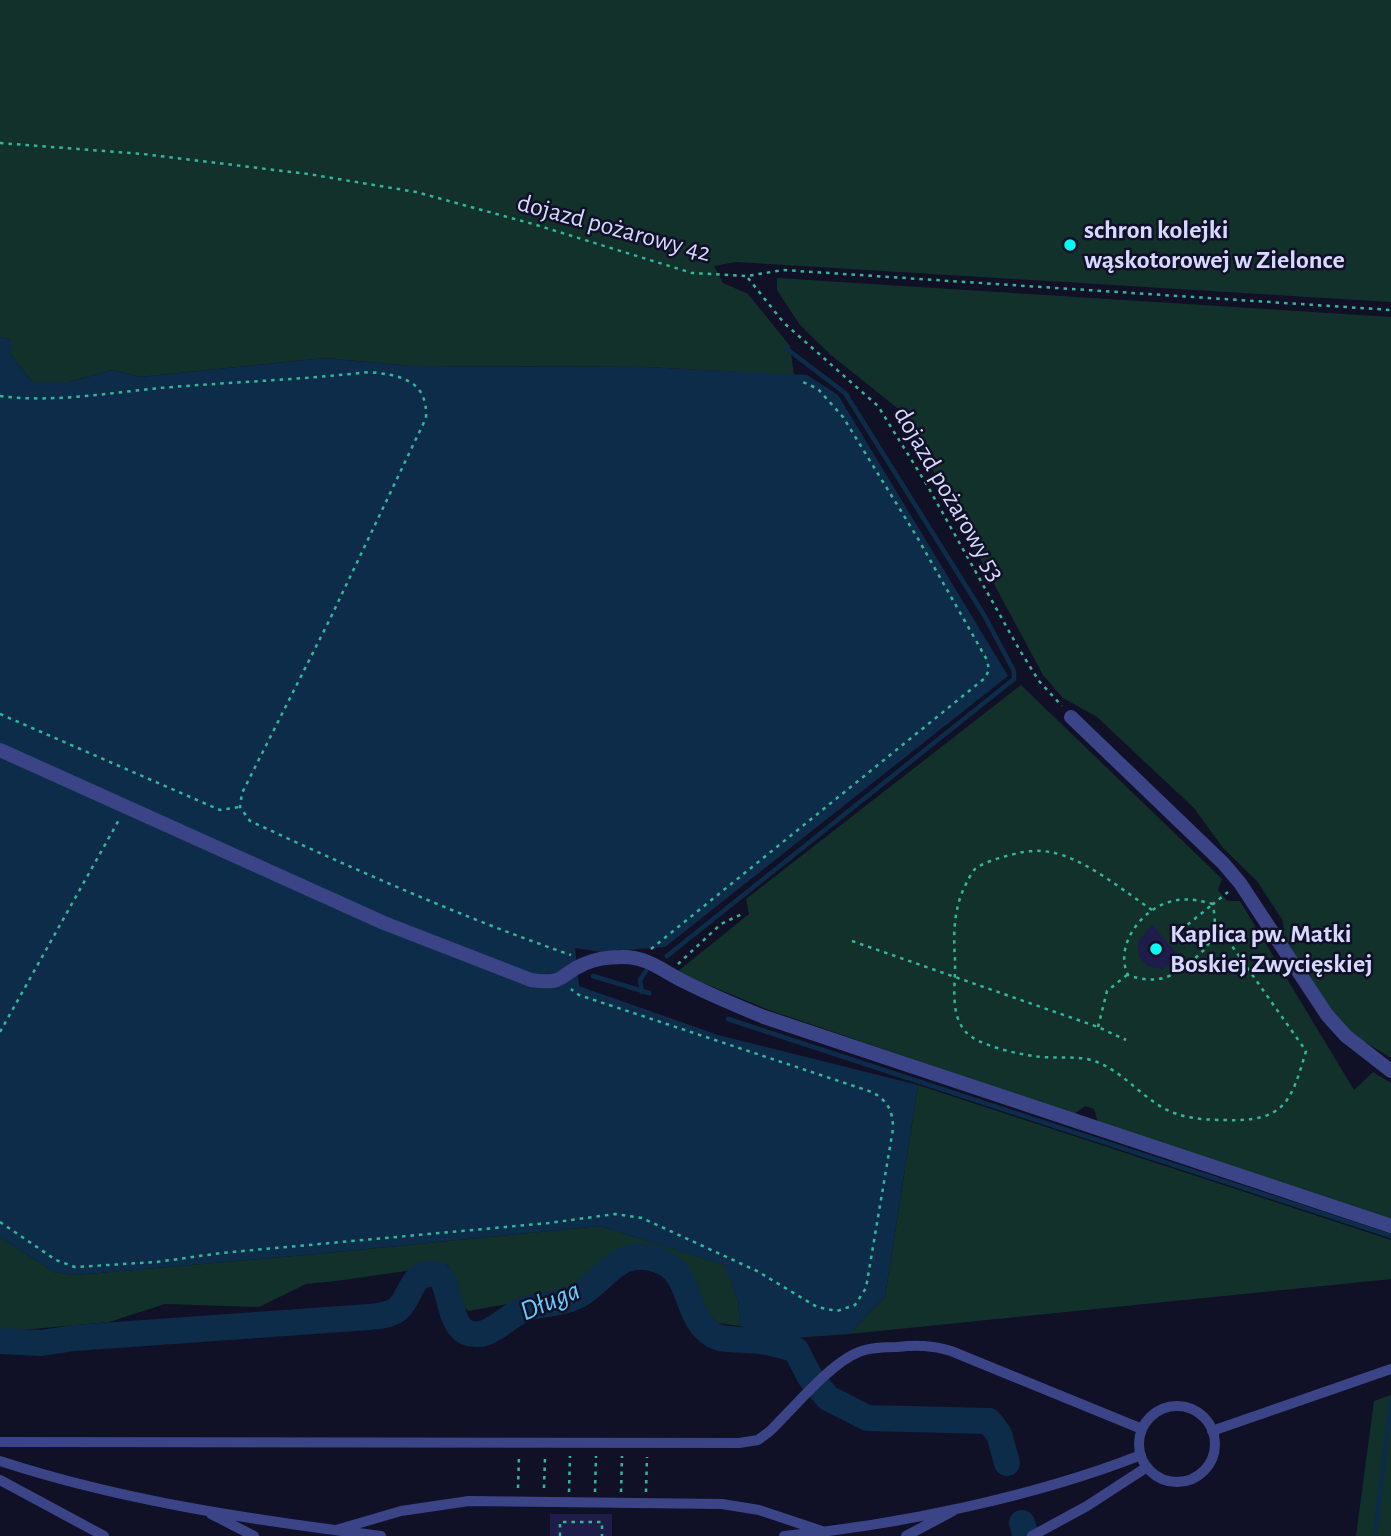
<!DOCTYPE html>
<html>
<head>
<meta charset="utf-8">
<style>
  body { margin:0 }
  canvas { display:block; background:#101027 }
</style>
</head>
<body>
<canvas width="1391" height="1536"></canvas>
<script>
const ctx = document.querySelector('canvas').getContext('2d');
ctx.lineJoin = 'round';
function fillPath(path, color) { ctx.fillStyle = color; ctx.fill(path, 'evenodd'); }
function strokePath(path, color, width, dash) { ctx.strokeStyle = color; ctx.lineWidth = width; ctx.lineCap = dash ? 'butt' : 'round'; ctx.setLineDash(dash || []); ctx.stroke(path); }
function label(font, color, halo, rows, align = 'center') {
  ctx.font = font + ' "Alegreya Sans",sans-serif'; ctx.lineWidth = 5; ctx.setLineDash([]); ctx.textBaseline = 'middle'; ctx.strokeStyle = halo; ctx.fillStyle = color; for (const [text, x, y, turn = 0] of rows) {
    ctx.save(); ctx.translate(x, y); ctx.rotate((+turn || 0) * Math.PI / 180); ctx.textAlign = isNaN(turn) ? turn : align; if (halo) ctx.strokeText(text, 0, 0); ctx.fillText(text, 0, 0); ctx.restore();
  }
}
const green = new Path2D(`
  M0 0H1391V302L736 262 714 266 723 283 748 294 790 346 794 375 646 367 411 366 325 358 140 377 113 370 68 382H32L11 355V340L0 337Z
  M777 278 1391 317V1058L1352 1034 1330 1010 1284 936 1283 921 1257 881 1223 848 1194 808 1097 717 1063 698 1043 675 901 411 831 355 800 325 777 290Z
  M1021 685 1222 879 1218 890 1227 901H1240L1354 1090 1373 1072 1391 1083V1219L1098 1122 1094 1109 1085 1106 1074 1114 769 1010 677 972 749 914 746 899Z
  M918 1085 1391 1240V1279L849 1334 885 1297Z
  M600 1226 725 1265 738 1300 740 1326 718 1323 700 1307 694 1279 670 1256 634 1246 606 1257 564 1294 468 1311C455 1296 457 1283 448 1265L336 1281 306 1284 259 1307 165 1304 109 1322 0 1332V1237L54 1272 76 1275 317 1254Z
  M1391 1395V1536H1356L1374 1401Z`);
const water = new Path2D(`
  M0 337 11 340V355L32 382H68L113 370 140 377 325 358 411 366 646 367 807 375 838 395 1008 676 665 947 601 952 575 948 579 986 718 1035 918 1085 885 1297 849 1334 793 1338 740 1326 738 1300 724 1265 600 1226 317 1254 76 1275 54 1272 0 1237Z`);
const stream = new Path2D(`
  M667 956 1014 679V671L984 615 845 393 787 349
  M593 976 649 993
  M642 992 640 980 646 971
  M728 1019 1391 1236
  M1375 1533 1391 1402`);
const river = new Path2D(`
  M0 1341 41 1343 74 1338 369 1317C379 1316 392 1315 399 1308 412 1295 411 1271 435 1274 451 1276 447 1323 466 1332 488 1342 506 1316 523 1310 538 1304 555 1304 570 1299 604 1287 613 1245 658 1260 694 1272 683 1317 713 1335 724 1341 737 1339 749 1340 765 1341 782 1345 796 1350L810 1377 828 1398 867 1418 989 1421 999 1434 1007 1463
  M1022 1523 1026 1536`);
const building = new Path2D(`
  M1152 924 1181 959 1174 964 1161 969 1147 966 1139 956 1138 942Z
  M550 1514H612V1536H550Z`);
const path = new Path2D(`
  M0 143 143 154 308 174 416 192 533 224 692 273 747 276 783 270 1391 310
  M748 278 784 323 878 406 927 485 1019 649 1039 681 1062 706
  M0 396C53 403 108 393 160 388 230 382 299 380 369 372 400 375 428 380 426 418L330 619 242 793 240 807 250 821C356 870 461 917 571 955
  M0 714 220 810 239 807
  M1213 904C1198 900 1184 897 1169 902 1141 910 1114 946 1128 975 1155 985 1174 978 1194 959 1203 952 1211 943 1214 932 1216 923 1214 913 1213 904L1228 892
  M1152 910C1124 891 1094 866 1062 855 1043 849 1029 850 1010 855 999 858 984 862 975 869 972 872 969 878 967 882 954 906 953 932 955 959 956 983 949 1012 965 1031 976 1045 1017 1054 1034 1056 1051 1059 1070 1056 1087 1059 1123 1067 1143 1103 1177 1114 1191 1119 1210 1120 1225 1120 1284 1122 1291 1103 1306 1051L1215 922
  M1181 930 1213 904
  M852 941 1098 1027 1126 1040
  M651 949 985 678 989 670 987 660 917 537 843 417 818 389 803 382
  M678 964 721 924 744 913
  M1098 1027 1107 991 1127 975
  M0 1032 120 818
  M0 1222 56 1260 75 1267 157 1262 221 1253 549 1223 615 1214 642 1218 757 1271 817 1307 837 1311 855 1305 866 1288 893 1129C893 1111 888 1101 872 1092L579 995 571 989
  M518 1488 519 1456
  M544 1488 545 1456
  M569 1492 570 1456
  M595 1492 596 1456
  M621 1492 622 1456
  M646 1492 647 1457
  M560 1536V1522H602V1536`);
const pedestrian = new Path2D(`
  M1139 1444a38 38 0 1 1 76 0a38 38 0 1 1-76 0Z
  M1212 1431 1391 1369
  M0 1442 739 1443 758 1440 770 1431C793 1409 830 1363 859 1352 871 1347 885 1347 897 1347 916 1345 932 1345 951 1351L1142 1429
  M0 1461C122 1501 253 1520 381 1536
  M0 1480 104 1536
  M211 1514 254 1536
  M336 1530 401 1511 469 1501 722 1504 759 1510 822 1531
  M784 1536C898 1525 1034 1497 1141 1455
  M906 1536 953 1511
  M1032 1536 1087 1506 1147 1467`);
const minor = new Path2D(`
  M1071 717 1223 863 1240 883 1327 1015 1346 1036 1391 1071
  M0 750 384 923 531 980C566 985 558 975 584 964 595 959 610 957 621 957 647 956 664 972 685 982 711 995 737 1006 764 1017L1391 1226`);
const markers = [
  [1070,245,7,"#04fdf0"],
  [1156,949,7,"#04fdf0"]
];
const streetNames = [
  ["dojazd pożarowy 42",614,228,15],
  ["dojazd pożarowy 53",949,494,60]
];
const poiNames = [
  ["schron kolejki",1084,230],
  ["wąskotorowej w Zielonce",1084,260],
  ["Kaplica pw. Matki",1170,934],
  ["Boskiej Zwycięskiej",1170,964]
];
const waterNames = [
  ["Długa",550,1301,-23]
];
fillPath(green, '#13312b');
fillPath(water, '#0d2c49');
strokePath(stream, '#0d2c49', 4.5);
strokePath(river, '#0d2c49', 26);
fillPath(building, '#1e1c48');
strokePath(path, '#31b89b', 2.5, [3.5, 5]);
strokePath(pedestrian, '#3b4486', 10);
strokePath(minor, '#3b4486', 14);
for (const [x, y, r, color] of markers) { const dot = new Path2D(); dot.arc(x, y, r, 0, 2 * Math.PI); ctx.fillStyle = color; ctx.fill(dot); strokePath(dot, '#101027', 2.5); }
label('26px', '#d6d8ff', '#101027', streetNames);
label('bold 26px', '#d6d8ff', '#101027', poiNames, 'left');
label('italic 28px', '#65cefe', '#101027', waterNames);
</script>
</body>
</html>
